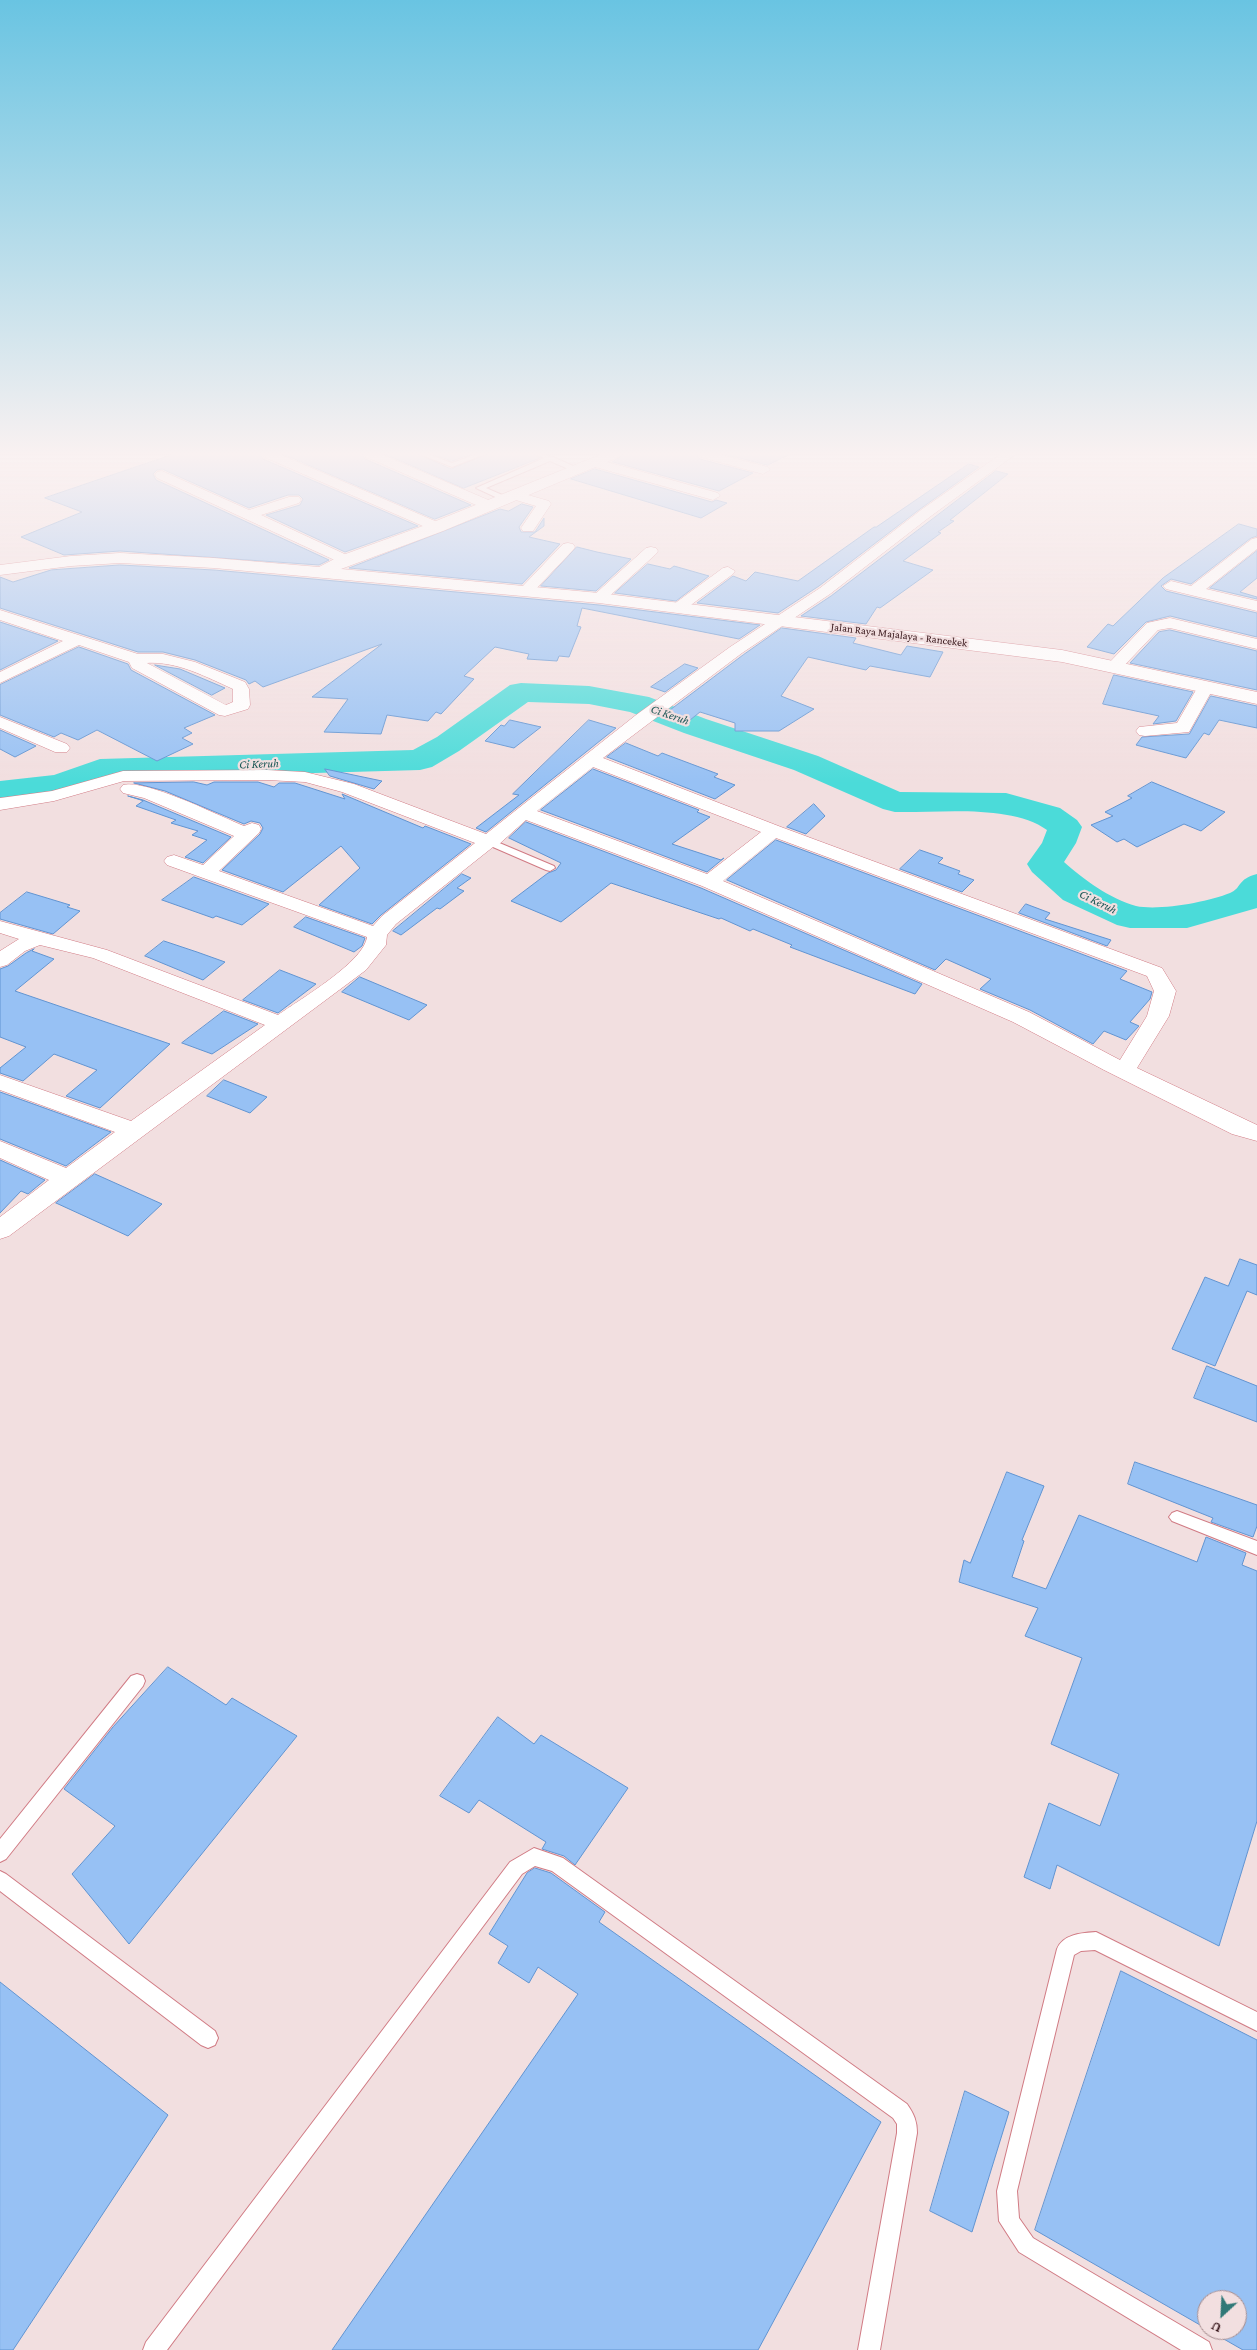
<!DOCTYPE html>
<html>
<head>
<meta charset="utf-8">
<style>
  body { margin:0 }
  #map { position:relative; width:1257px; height:2350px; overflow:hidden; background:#f2dfe0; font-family:"Crimson Pro",serif }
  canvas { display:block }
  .north { position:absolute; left:1197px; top:2290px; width:50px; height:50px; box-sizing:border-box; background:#f2dfe0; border:1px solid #a78e90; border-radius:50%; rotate:205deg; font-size:14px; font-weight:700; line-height:20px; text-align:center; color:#361519 }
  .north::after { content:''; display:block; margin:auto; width:18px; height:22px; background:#2f7877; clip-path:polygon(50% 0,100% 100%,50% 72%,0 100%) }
</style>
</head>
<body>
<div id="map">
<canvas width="1257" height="2350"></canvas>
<div class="north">U</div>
</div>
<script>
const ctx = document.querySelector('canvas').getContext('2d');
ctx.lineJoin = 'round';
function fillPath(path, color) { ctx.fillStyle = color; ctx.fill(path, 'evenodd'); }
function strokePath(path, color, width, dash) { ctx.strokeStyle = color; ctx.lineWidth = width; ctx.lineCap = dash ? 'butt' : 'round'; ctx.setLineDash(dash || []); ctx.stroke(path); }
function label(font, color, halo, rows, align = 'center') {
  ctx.font = font + ' "Crimson Pro",serif'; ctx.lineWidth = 4.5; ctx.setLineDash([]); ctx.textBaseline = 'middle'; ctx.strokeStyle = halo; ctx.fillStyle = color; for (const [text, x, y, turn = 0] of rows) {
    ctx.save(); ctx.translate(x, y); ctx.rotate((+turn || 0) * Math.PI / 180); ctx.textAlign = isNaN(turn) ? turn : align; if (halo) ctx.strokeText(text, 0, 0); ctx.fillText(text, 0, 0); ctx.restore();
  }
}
const river = new Path2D(`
  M521 683 589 686 649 697 706 719 818 756 900 792 1006 793 1060 808 1077 820 1082 827 1076 843 1064 862C1083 879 1110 899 1136 906 1159 911 1208 902 1230 893 1242 888 1237 879 1257 874V908L1187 928H1130L1117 925 1063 900 1032 872 1027 864 1042 843 1047 830C1011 804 939 813 895 812L883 809 794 770 684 733 630 712 589 704 528 702 459 751 432 767 420 770 105 779 61 794 0 801V781L54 775 100 759 413 750 437 737 510 685Z`);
const building = new Path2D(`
  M174 454H260L263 459 418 526 345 552 266 515 300 505 303 499 299 495H288L249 508 162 469 157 470 153 474 156 480 329 560 319 565 120 551 64 555 21 537 82 512 45 498Z
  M283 454H362L365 459 471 505 435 519Z
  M385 454H418L451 469 487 454H534L540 458 464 488Z
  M432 454H473L452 461Z
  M624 454H696L700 459 753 473 719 491 613 462Z
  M724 454H790L768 465Z
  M969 464 979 467 920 509 819 586 778 613 697 603 733 576 746 581 755 572 798 581 874 527H876Z
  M595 469 712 502 716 500 727 503 701 518 571 479Z
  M996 471 1008 474 950 520 954 521 938 532 941 533 903 561 933 570 880 608 877 607 866 624 801 616 831 596Z
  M522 504 533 507 519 527 521 532H535L544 518V526L529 537 560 544 522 584 349 568 500 509 508 511Z
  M1239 524 1257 529V536L1251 538 1191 584 1171 579 1161 586 1166 591 1257 613V637L1170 616 1146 622 1114 654 1087 647 1108 624 1113 626 1163 578Z
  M577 547 597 552 631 559 596 591 541 586Z
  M1257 551V578L1240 592 1257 597V599L1210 588Z
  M648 564 670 569 674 566 709 576 676 601 615 593Z
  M120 565 214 570 599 605 760 625 739 639 582 608 577 626 581 627 569 657 559 656 557 661 527 659 529 654 495 647 464 676 474 679 441 714 436 712 428 721 387 715 381 734 324 732 348 699 312 697 382 644 263 687 255 681 249 684 246 680 195 660 163 652H138L0 608V577L13 582 51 570Z
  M0 622 58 641 0 670Z
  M782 628 856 638 853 643 901 655 907 646 943 652 930 677 870 666 866 670 808 657 781 696 814 709 779 731H735V723L700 712 690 720 666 713 743 655Z
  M1170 630 1257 651V690L1130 663 1159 632Z
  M79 647 128 664 131 670 215 715 184 728 192 733 182 738 193 744 157 761 97 730 78 740 61 733 54 737 0 715V685Z
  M685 664 698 668 665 692 651 687Z
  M155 665 180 669 225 688 212 695Z
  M1114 675 1193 692 1176 721 1153 724 1159 716 1103 704Z
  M1211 696 1257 706V728L1219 720 1209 735 1204 733 1186 758 1136 745 1142 737 1189 734Z
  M510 720 541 727 514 748 485 741 501 725 504 726Z
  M589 720 616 728 486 832 476 828 519 795 513 794Z
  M0 730 36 746 15 757 0 749Z
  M626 743 658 756 662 753 718 774 714 777 735 785 715 799 607 757Z
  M325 769 382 781 374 789 330 776Z
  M593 769 699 810 697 812 710 817 672 844 721 860 724 858 707 872 541 810Z
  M194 782 207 785 214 782H258L274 787 279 783H295L345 799 342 794 423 828 425 826 471 844 381 915 372 924 319 905 360 868 341 846 283 892 222 870 260 834 263 828 260 823 251 821 244 824 165 791 134 783Z
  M1152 782 1225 812 1201 831 1184 824 1137 847 1124 839 1117 842 1091 825 1113 816 1105 812 1132 798 1128 796Z
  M128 796 143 800 231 837 203 863 185 857 207 840 192 835 198 831 171 823 176 820 136 806 143 801Z
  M814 804 825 816 806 834 787 827Z
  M526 822 701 888 922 984 915 994 790 947 792 945 753 929 750 931 721 918 719 919 611 883 561 922 511 901 548 873 556 870 561 863 509 838Z
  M776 840 1127 971 1120 979 1152 992 1150 999 1130 1022 1139 1026 1126 1040 1104 1031 1093 1044 1030 1010 980 989 991 979 946 959 935 970 727 880Z
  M920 850 943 858 938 863 960 871 958 874 974 880 962 892 900 869Z
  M462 874 471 878 457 888 464 891 440 909 437 908 401 935 393 931Z
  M194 877 269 904 242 925 216 916 213 918 162 900Z
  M27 892 70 905 67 907 80 911 53 934 0 919V913Z
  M1026 904 1050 913 1045 919 1111 940 1107 946 1019 913Z
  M306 917 365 938 362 946 354 952 294 927Z
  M164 941 197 952 225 962 203 980 145 956Z
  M34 949 32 951 54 959 15 991 170 1044 100 1108 66 1096 97 1070 54 1054 23 1081 0 1073V1068L26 1047 0 1037V969L8 966 26 953Z
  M280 970 316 984 278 1013 243 1000Z
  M360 977 427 1005 409 1020 342 992Z
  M224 1011 258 1024 212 1054 182 1043Z
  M224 1080 267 1097 250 1113 207 1096Z
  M0 1092 111 1132 66 1166 0 1139Z
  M0 1160 45 1180 28 1194 21 1191 0 1213Z
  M95 1174 162 1204 128 1236 56 1203Z
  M1240 1259 1257 1265V1295L1247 1291 1215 1366 1172 1349 1205 1277 1228 1286Z
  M1207 1366 1257 1386V1422L1194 1398Z
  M1135 1462 1257 1505V1526L1253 1537 1211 1522 1213 1518 1128 1484Z
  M1007 1472 1044 1486 1022 1540 1024 1541 1012 1577 1046 1589 1079 1515 1197 1562 1206 1537 1246 1553 1242 1565 1257 1571V1821L1219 1946 1057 1865 1050 1889 1024 1877 1049 1803 1100 1826 1119 1774 1051 1744 1082 1658 1025 1636 1038 1608 959 1582 964 1560 970 1563Z
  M168 1667 226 1705 232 1698 297 1736 129 1944 72 1874 115 1826 64 1789 113 1727Z
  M498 1717 534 1744 541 1735 628 1788 575 1865 564 1856 542 1849 546 1842 479 1800 469 1813 440 1796Z
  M535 1868 551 1873 605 1912 599 1922 881 2122 758 2350H332L578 1994 538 1967 529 1983 498 1963 508 1946 489 1934 527 1873Z
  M1121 1971 1257 2040V2350H1243L1208 2330H1237V2300H1207V2329L1035 2230Z
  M0 1982 168 2115 13 2350H0Z
  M965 2091 1009 2112 972 2232 930 2211Z`);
const lane = new Path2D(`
  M420 454H428L452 463 477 454H485L452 467Z
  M536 454 553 457 580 469 573 471 550 461 486 488 507 497V501H504L476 488 544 458Z
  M490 839 554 866 555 868 550 871 546 870 486 844 485 842Z
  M1177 1511 1257 1541V1555L1172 1521 1169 1517 1172 1513Z
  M137 1674 143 1676 145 1681 143 1686 6 1859 0 1862V1839L131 1676Z
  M534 1848 563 1858 907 2104C914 2114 917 2121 917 2133L880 2350H858L897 2133V2124L893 2118 552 1871 535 1866 522 1874 167 2350H143L146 2342 510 1862Z
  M0 1871 6 1874 215 2031 218 2038 215 2045 208 2048 201 2045 0 1891Z
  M1096 1932 1257 2012V2031L1095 1950 1081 1951 1074 1955 1017 2191 1019 2218 1033 2238 1209 2342 1212 2350H1181L1019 2252 999 2221 997 2191 1057 1949C1063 1934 1082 1933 1096 1932Z`);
const street = new Path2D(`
  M262 454H279L442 524 444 527 437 531 432 530 264 457Z
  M364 454H381L493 502 495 505 488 509 483 508 366 457Z
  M698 454H718L768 467 770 470 763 474 700 457Z
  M1001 454H1016L931 516 830 594 742 653 603 758 781 827 1162 968 1176 991 1169 1016 1137 1068 1257 1125V1141L1232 1134 1104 1070 1013 1022 702 886 526 820 497 846 493 847 396 924 387 935 386 945 366 970 9 1236 0 1239V1217L49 1180 0 1158V1141L66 1168 115 1132 0 1090V1075L131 1121 265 1025 93 958 40 945 25 951 7 965 0 967V951L19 939 0 933V921L107 950 278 1015C299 1000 364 962 367 937L167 865 164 861 167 857 174 855 203 865 234 836 144 798 123 793 120 789 123 785C146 779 219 816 244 826L252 823 259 825 261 829 259 833 219 871 373 926 382 916 475 843 342 792 305 782 267 780 124 781 54 801 0 810V798L52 791 123 771 267 770 305 772 354 784 486 834 636 715 730 647 820 588 921 510ZM593 767 761 832 707 874 537 811ZM776 838 1147 976 1154 991 1147 1016 1120 1060 1029 1012 723 881Z
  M593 458 718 493 720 496 713 500 588 465 586 462Z
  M162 471 249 510 289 497H299L301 500 299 503 261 515 351 557 353 560 346 564 341 563 157 478 155 475 157 472Z
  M514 491 549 501 551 504 533 531H523L521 528 536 506 509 498 507 495 509 492Z
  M1257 538V549L1206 589 1257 601V611L1166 589 1163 586 1171 581 1191 586 1252 539Z
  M568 543 573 544 575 547 573 550 531 594H521L518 591 521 588 563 544Z
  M651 547 656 548 658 551 656 554 604 601H594L591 598 594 595 646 548Z
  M728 567 735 571 733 574 684 610H674L671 607 674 604 723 568Z
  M0 610 138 654H163L195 662 245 682 249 689 250 705 248 709 225 716 219 715 132 668 129 662 79 645 0 683V672L63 641 0 620ZM147 663C177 661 206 677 233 689V702L226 705Z
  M1170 618 1257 639V649L1170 628 1158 630 1120 670H1108L1106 667 1108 664 1147 623Z
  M1206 682 1212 683 1214 687 1189 732 1145 736 1139 735 1136 731 1139 727 1177 723 1200 683Z
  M0 717 67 744 70 748 67 752H55L0 728Z`);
const secondary = new Path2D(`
  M602 454H622L619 457 443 531 341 569 599 593 1062 650 1257 692V704L1062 662 599 603 214 568 120 563 71 566 0 575V565L71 556 120 553 214 558 319 567 340 556 431 523Z`);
const farStreetnames = [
  ["Jalan Raya Majalaya - Rancekek",899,635,7]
];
const farWaternames = [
  ["Ci Keruh",670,715,19],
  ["Ci Keruh",259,764,-2],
  ["Ci Keruh",1098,902,26]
];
fillPath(river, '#4bdbd9');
fillPath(building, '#97c1f4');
strokePath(building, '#6194d1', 1);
strokePath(lane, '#d17b84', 2);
strokePath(street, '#d17b84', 1);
strokePath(secondary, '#d17b84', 1);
fillPath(lane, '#fff');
fillPath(street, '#fff');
fillPath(secondary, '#fff');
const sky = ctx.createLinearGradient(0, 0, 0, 783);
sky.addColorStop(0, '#69c4e2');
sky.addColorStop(0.58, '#f9f1f1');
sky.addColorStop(1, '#f9f1f100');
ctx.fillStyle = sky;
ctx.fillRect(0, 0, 1257, 783);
label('11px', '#361519', '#f2dfe0', farStreetnames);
label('italic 12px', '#1d5857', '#f2dfe0', farWaternames);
</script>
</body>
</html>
